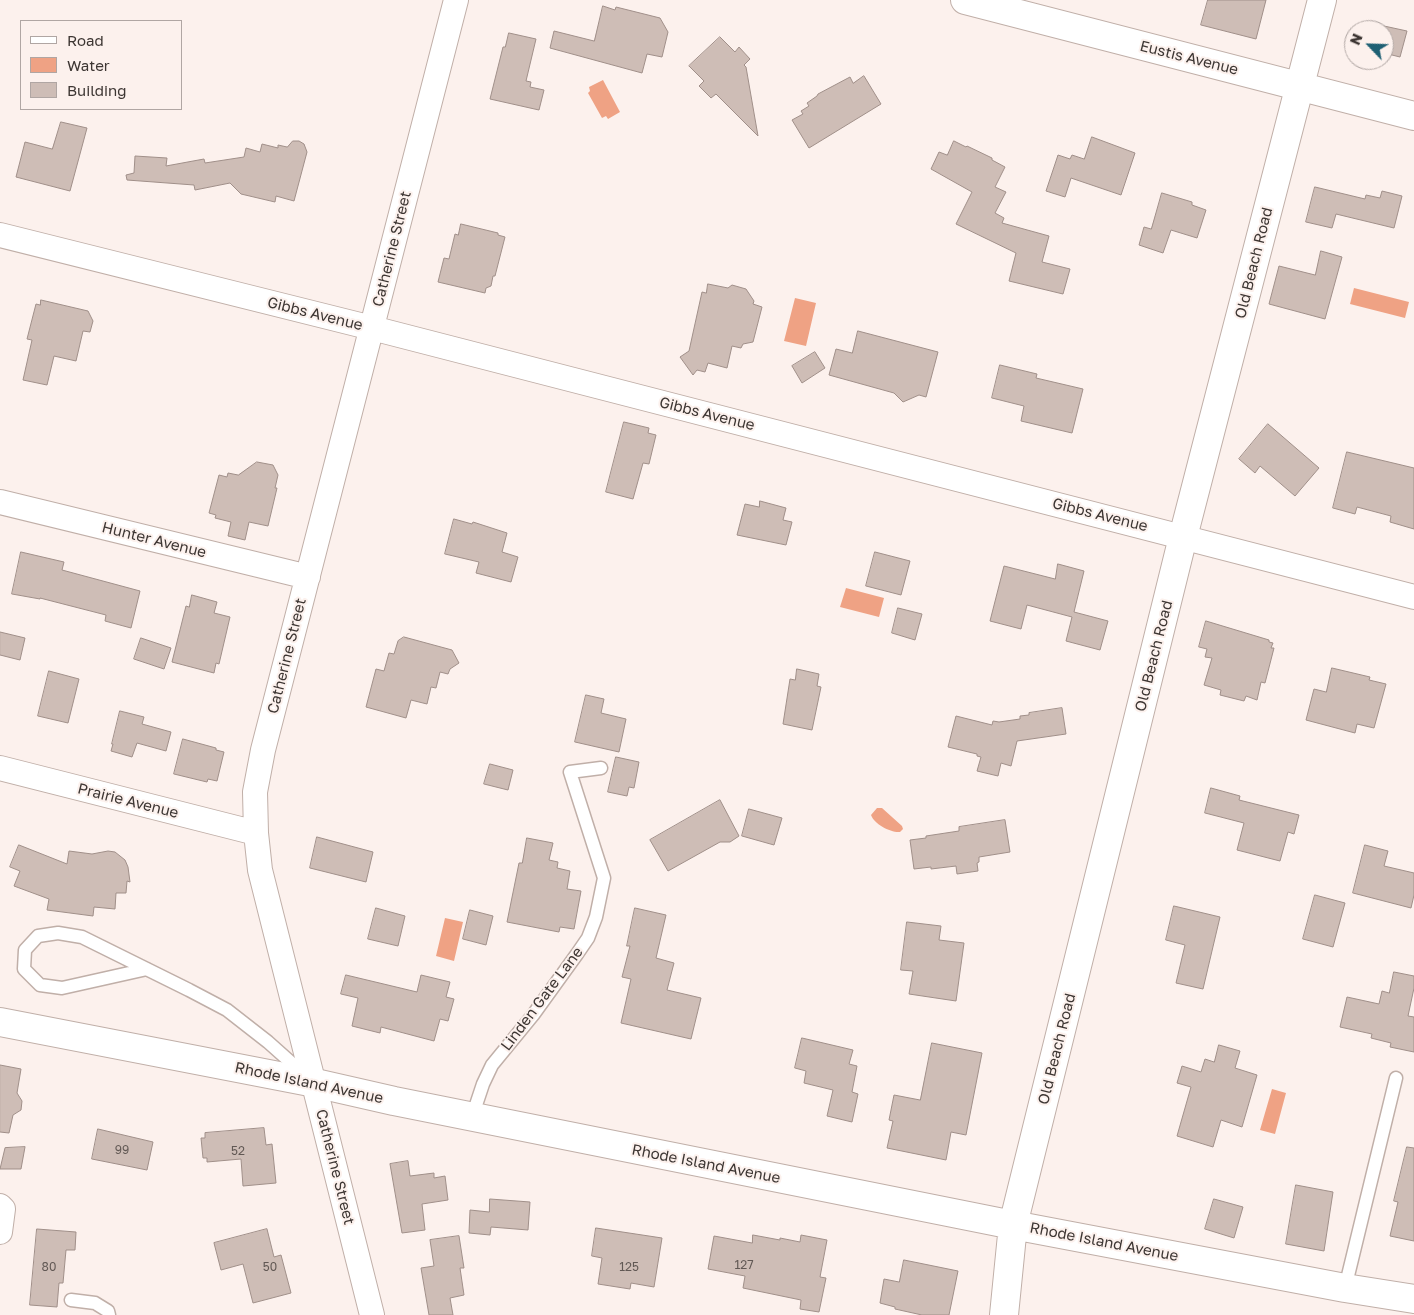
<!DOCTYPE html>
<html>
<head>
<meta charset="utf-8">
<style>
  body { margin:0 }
  #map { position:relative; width:1414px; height:1315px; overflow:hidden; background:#fcf1ed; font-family:"Golos Text",sans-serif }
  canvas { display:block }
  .legend { position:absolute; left:20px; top:20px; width:162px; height:90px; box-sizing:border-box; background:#fcf1ed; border:1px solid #b0a6a3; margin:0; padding:6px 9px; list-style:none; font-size:15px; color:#3d3633 }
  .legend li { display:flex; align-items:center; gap:10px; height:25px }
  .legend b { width:25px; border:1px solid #b0a6a3 }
  .north { position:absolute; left:1344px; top:20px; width:50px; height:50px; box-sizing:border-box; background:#fcf1ed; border:1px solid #b0a6a3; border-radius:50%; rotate:294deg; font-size:14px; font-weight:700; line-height:20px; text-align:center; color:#3d3633 }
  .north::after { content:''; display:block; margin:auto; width:18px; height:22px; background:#1e6074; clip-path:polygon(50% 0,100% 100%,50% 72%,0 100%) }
</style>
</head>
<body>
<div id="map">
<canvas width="1414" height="1315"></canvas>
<ul class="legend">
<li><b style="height:6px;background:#fff"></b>Road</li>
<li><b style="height:14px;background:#efa284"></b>Water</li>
<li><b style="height:14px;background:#cebdb6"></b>Building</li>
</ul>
<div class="north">N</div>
</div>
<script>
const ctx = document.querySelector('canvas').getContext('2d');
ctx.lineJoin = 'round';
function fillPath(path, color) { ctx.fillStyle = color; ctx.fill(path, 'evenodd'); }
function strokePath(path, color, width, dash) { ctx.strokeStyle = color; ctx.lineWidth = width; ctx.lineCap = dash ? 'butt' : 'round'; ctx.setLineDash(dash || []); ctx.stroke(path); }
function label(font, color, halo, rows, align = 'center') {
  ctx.font = font + ' "Golos Text",sans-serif'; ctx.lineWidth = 4; ctx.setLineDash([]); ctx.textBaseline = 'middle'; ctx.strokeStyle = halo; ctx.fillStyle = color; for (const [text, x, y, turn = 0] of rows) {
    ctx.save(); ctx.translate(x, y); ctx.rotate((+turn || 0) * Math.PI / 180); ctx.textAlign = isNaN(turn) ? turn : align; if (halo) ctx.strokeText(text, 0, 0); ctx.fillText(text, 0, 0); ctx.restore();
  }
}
const water = new Path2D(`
  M603 80 620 112 608 119 606 116 602 118 588 93 590 91 589 87Z
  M1354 288 1409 302 1405 318 1350 304Z
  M795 298 816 303 806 346 784 341Z
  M846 588 884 598 879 617 840 607Z
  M877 808H882L902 826 903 829 900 832C891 833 874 824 871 815Z
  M445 918 463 922 454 961 436 956Z
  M1272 1089 1286 1093 1275 1134 1260 1130Z`);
const building = new Path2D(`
  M1208 0H1266L1256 39 1201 25Z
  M603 6 615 10 616 7 660 18 668 32 662 57 647 54 642 73 550 48 554 31 594 41Z
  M1384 26 1407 31 1400 57 1384 53Z
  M509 33 536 39 526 81 531 82 530 87 544 90 539 110 490 99 503 47H505Z
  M720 37 735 52 739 47 750 59 744 65 746 67 758 136 716 94 711 98 699 86 704 81 689 66Z
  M864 76 881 104 809 148 792 120 803 114 801 111 809 106 807 103 817 96 818 94 850 77 853 83Z
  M61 122 87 128 70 191 16 177 25 142 52 149Z
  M1092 137 1135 153 1121 195 1071 178 1065 197 1046 191 1058 155 1070 159 1072 155 1084 159Z
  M293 141H299L304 144 307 152 294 201 276 196 275 202 241 194 230 183 195 190 194 185 127 180 126 175 134 173 135 156 167 158 166 166 204 159 205 163 244 157 246 148 260 152 262 144 278 148V145L287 147Z
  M954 141 966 147 967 146 992 158V160L1005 167 995 187 1006 192 995 213 1004 218 1002 223 1049 236 1042 262 1070 269 1063 294 1009 281 1016 253 956 224 972 192 931 169 939 152 947 155Z
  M1315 187 1365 199 1366 195 1380 198 1382 191 1402 196 1394 228 1336 214 1332 228 1306 222Z
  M1162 193 1192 202V205L1206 210 1197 238 1171 230 1163 253 1139 245 1144 227 1151 229Z
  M461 224 498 233V235L505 237 495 276H493L491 286 486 288 485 293 438 282 444 258 449 259 455 234 458 235Z
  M1321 251 1342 257 1325 319 1269 304 1279 266 1315 275Z
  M708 284 728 288 732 285 746 289 754 301 753 304 762 307 753 342 743 344 741 348 732 346 727 368 708 363 705 372 697 370 693 375 680 357 689 351 702 292 706 293Z
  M41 300 88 311 93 321 90 332 83 331 76 361 54 356 47 385 23 380 32 340 27 339 36 304 40 305Z
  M858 331 938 352 926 397 919 395 903 402 894 393 829 375 836 349 852 353Z
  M815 352 825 368 802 383 792 366Z
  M1000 365 1037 374 1036 378 1083 389 1072 433 1021 421 1024 406 992 398Z
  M624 422 649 428 648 433 656 435 649 464 643 463 633 499 606 492Z
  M1268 424 1319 468 1295 496 1260 466 1255 473 1239 459Z
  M1347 452 1414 468V529L1390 522 1391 516 1357 507 1355 514 1333 508Z
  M257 462 273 465 278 475 275 488H277L268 526 249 522 245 540 228 536 231 522 215 518 216 515 209 513 219 475 227 477 228 473 238 475Z
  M760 501 786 508 783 520 792 522 786 545 737 535 745 504 759 507Z
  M454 519 472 524 473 522 507 533 502 552 518 557 511 582 476 573 479 562 445 554Z
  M21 552 64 562 62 570 140 591 131 628 105 621 106 615 40 598V599L12 594Z
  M875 552 910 561 901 595 866 586Z
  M1058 564 1084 571 1074 612 1108 621 1100 650 1066 641 1072 617 1027 605 1021 629 990 621 1004 566 1055 579Z
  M192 595 217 602 214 613 230 617 219 664 216 663 214 673 172 662 186 606 189 607Z
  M898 608 922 614 915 640 892 633Z
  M1206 621 1269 640V642L1273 643 1271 648H1274L1265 683 1261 682 1257 700 1246 696 1244 701 1220 695 1221 690 1204 685 1212 658 1205 657 1207 649 1199 647Z
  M0 632 25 638 20 660 0 655Z
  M404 637 452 650 459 663 450 669 448 674 440 672 436 688 431 687 427 704 411 700 406 718 366 707 376 669 384 671 389 653 394 654 398 641Z
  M141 638 171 648 164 669 134 659Z
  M1332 668 1370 677 1369 680 1386 684 1374 728 1357 724 1355 733 1306 720 1314 689 1326 692Z
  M797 669 819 674 817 686 821 687 812 730 783 724 790 679 795 680Z
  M49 671 79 679 68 723 38 716Z
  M586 695 604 699 601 713 626 719 619 752 575 742Z
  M1062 708 1066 734 1017 741 1011 766 1001 763 998 776 977 771 981 757 977 756V754L948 747 956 716 992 725 993 721 999 722 1020 719V716L1029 715V713Z
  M120 711 144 717 142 724 171 732 166 751 137 743 132 757 111 751 113 744H112Z
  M183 739 216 748V750L224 752 217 781 208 779 207 782 174 774Z
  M616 757 639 762 634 788 629 787 627 796 608 792Z
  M490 764 513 770 508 790 484 784Z
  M1211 788 1240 796 1239 800 1299 815 1294 834 1288 832 1280 861 1237 850 1244 823 1205 813Z
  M720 800 739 836 730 842H720L668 871 650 840Z
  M749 809 782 818 774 845 742 836Z
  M1005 820 1010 852 979 857V862L977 863 978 871 957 874 956 866 931 869V867L914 869 910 840 926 838V836L959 831V827Z
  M317 837 373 852 366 882 310 868Z
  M527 838 553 843 549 860 558 862 557 868 570 871 567 889 581 891 574 929 560 927 559 932 507 922 519 863H522Z
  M19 845 67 864 69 851 92 854 108 851 115 852 125 860 128 867 130 882 127 881 126 893H116L115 909 94 907 93 916 47 910 49 899 14 886 20 871 10 867Z
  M1365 845 1388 851 1384 866 1414 873V895L1411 908 1353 893Z
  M1315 895 1345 903 1333 947 1303 939Z
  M1174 906 1220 917 1203 989 1176 983 1185 945 1166 940Z
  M376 908 405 916 398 946 368 939Z
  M635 908 666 915 656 958 674 963 667 990 701 998 691 1039 621 1023 631 979 622 977 630 946H627Z
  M470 910 493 916 486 945 463 939Z
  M907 922 941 926 939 940 964 943 956 1001 909 994 913 971 901 970Z
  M1394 972 1414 976V988L1408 1016 1414 1017V1052L1390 1047 1391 1043 1371 1038 1372 1034 1340 1027 1347 997 1379 1004 1382 991 1389 993Z
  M346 975 417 992 421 975 450 982 446 997 454 999 448 1021 440 1019 434 1041 381 1027 380 1033 352 1026 358 998 341 994Z
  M802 1038 853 1050 849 1064 857 1066 852 1092 858 1094 852 1122 827 1116 833 1090 804 1083 806 1071 795 1068Z
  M932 1043 982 1053 966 1135 951 1132 946 1160 887 1148 893 1121 889 1120 894 1095 920 1100Z
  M1219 1045 1240 1051 1235 1068 1257 1075 1242 1127 1221 1120 1213 1147 1177 1136 1191 1087 1177 1083 1182 1066 1201 1072 1205 1059 1214 1062Z
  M0 1065 21 1069 17 1093 22 1101 21 1110 13 1115 9 1133 0 1132Z
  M264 1128 266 1145 272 1144 276 1183 243 1186 241 1159 207 1162V1158H203L201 1138H205V1133Z
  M98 1129 153 1142 147 1170 92 1159Z
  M25 1147 21 1169H0L5 1148Z
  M1407 1147 1414 1148V1241L1390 1236 1398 1202 1394 1201Z
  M408 1161 410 1176 434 1173V1178L445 1176 448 1200 422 1204 425 1230 402 1233 390 1164Z
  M1296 1185 1333 1192 1324 1251 1286 1244Z
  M490 1199 530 1202 528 1230 491 1227 490 1235 469 1233 470 1210 489 1212Z
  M1214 1199 1243 1207 1234 1238 1205 1229Z
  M596 1228 662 1238 654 1287 631 1283 630 1289 598 1284 602 1258 592 1256Z
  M37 1229 76 1232 75 1250H66L63 1283H59L57 1307 30 1305Z
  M267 1229 274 1257 281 1255 291 1293 253 1303 243 1264 221 1270 214 1243Z
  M753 1235 780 1240V1238L800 1242 801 1235 827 1240 820 1277 826 1278 819 1312 800 1309 801 1300 743 1288 745 1276 708 1269 714 1236 752 1243Z
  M459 1236 464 1268H460L464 1295 450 1298 453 1315H429L421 1268 434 1266 430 1240Z
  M904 1260 958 1271 949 1315H922L895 1309V1307L880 1303 884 1279 899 1282Z`);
const service = new Path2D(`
  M147 969 62 988 40 985 24 969 25 950 38 936 58 933 82 937 189 990 227 1010 268 1042 305 1075
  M472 1117 483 1084 492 1065 533 1015 577 954 588 938 596 917 604 878 570 772 601 768
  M1345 1288 1396 1078
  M71 1300 95 1303 108 1311 109 1315`);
const minor = new Path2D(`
  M0 235 372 328 1414 597
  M0 502 308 577
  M0 768 256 833
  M0 1206 3 1209 0 1232
  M372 1315 260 870 256 833 255 792 263 750 456 0`);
const tertiary = new Path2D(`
  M965 0 1414 116
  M0 1022 315 1083 394 1101 1013 1225 1345 1288 1414 1299
  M1004 1315 1013 1225 1183 537 1322 0`);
const numberNames = [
  ["99",122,1150],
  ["52",238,1151],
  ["127",744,1265],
  ["80",49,1267],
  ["50",270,1267],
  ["125",629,1267]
];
const streetNames = [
  ["Eustis Avenue",1189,58,14],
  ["Catherine Street",392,249,-76],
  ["Old Beach Road",1254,263,-76],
  ["Gibbs Avenue",315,314,14],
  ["Gibbs Avenue",707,414,14],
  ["Gibbs Avenue",1100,515,14],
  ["Hunter Avenue",154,540,14],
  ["Catherine Street",287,656,-76],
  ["Old Beach Road",1154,656,-76],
  ["Prairie Avenue",128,801,14],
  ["Linden Gate Lane",542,999,-53],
  ["Old Beach Road",1057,1049,-76],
  ["Rhode Island Avenue",309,1083,12],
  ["Rhode Island Avenue",706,1164,11],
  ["Catherine Street",335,1167,76],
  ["Rhode Island Avenue",1104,1242,11]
];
fillPath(water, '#efa284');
fillPath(building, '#cebdb6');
strokePath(building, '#a08f89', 1);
strokePath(service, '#c0afa8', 15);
strokePath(minor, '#c0afa8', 26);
strokePath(tertiary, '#c0afa8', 30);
strokePath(service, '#fff', 12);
strokePath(minor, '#fff', 24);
strokePath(tertiary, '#fff', 28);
label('12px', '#615854', null, numberNames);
label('15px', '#3d3633', '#fcf1ed', streetNames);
</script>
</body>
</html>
